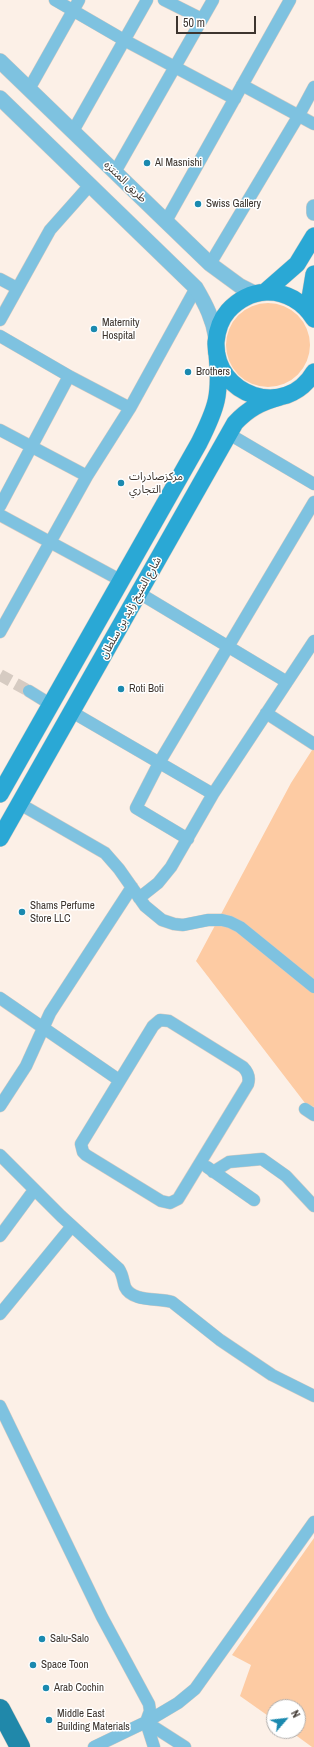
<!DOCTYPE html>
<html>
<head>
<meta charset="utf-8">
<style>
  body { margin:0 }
  #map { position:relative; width:314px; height:1747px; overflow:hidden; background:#fcf0e7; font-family:"Archivo Narrow",sans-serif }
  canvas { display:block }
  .north { position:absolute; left:266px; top:1699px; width:40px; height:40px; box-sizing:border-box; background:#fff; border:1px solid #b1aeac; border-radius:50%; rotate:62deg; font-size:11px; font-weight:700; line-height:16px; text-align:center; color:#3d352f }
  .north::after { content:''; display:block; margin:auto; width:14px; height:18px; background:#1a89af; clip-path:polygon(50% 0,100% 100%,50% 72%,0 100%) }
  .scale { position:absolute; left:176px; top:16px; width:80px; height:18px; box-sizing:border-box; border:2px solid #3d352f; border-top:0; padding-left:5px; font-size:12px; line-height:14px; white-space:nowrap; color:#3d352f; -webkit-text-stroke:3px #fff; paint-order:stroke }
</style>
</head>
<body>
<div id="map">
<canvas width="314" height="1747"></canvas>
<div class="north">N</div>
<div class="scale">50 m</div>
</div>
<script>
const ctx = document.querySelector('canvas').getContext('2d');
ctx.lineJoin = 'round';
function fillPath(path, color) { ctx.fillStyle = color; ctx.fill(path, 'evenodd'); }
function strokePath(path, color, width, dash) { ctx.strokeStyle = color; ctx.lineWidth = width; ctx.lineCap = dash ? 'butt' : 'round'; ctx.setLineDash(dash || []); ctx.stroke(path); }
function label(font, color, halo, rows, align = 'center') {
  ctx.font = font + ' "Archivo Narrow","Noto Sans Arabic",sans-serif'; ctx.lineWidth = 3; ctx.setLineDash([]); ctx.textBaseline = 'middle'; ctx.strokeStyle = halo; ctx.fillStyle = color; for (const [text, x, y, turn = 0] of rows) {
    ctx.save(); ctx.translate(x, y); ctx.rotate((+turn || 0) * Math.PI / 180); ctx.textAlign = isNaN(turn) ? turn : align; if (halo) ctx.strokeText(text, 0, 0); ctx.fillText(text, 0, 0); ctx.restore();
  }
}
const green = new Path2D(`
  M226 345a42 42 0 1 1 84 0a42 42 0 1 1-84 0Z
  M314 747V1107L305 1103 196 961 291 783Z
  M314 1538V1747H312L290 1731H298V1707H274V1720L240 1696 251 1665 232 1655Z`);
const minorTunnel = new Path2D(`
  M0 675 29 691`);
const minor = new Path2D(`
  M55 0 124 40 235 99
  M164 0 202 19
  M242 85 314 124
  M29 89 79 0
  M73 131 147 0
  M115 172 213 0
  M166 221 290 0
  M210 264 299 115 314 87
  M0 279 17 288
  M0 320 50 230 90 185
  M0 336 69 376 130 408
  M0 430 87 476
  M229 434 314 484
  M0 506 69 376
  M0 515 120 580
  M139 593 287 682
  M0 632 87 476 130 408 196 288
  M29 691 50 704
  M72 712 213 794
  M266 713 314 744
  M20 804 105 853 119 869 145 906 162 920 174 924 183 925 208 920H222L230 922 240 927 314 987
  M188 839 136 808 159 763 314 502
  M139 898 158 883 171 867 213 794 314 641
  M0 998 119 1080
  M160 1020 169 1021 243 1067C248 1072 250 1077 248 1084L178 1199 170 1203 161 1201 86 1155 83 1152 81 1144 153 1026Z
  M0 1106 26 1066 50 1013 132 887
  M305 1109 314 1115
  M0 1155 61 1216 119 1269C123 1275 123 1281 125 1287 132 1302 158 1298 172 1302L220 1340 272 1375 314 1396
  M207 1167 254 1200
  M213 1172 229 1162 262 1159 286 1176 314 1206
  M0 1236 34 1190
  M0 1314 72 1226
  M0 1406 102 1617 149 1704 150 1711 146 1722 94 1747
  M146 1722 178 1703 195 1689 314 1522
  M146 1722 185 1747
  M146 1722 154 1747`);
const tertiary = new Path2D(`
  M0 61 210 264 240 286 256 294
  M0 98 196 288C206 305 213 319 216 338
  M314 207V213`);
const secondary = new Path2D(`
  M265 292 297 264 314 236
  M311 314 310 298 314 274
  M314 319C304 302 285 291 266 292 251 293 238 300 228 311 221 319 217 331 216 342 214 396 286 420 314 372
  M0 794 199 443C217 407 221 395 217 354
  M0 838 235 423C248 409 261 402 280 397`);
const trunk = new Path2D(`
  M0 1709 20 1747`);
const markers = [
  [147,163,4,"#1a89af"],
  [198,204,4,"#1a89af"],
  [94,329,4,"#1a89af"],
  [188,372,4,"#1a89af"],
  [121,483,4,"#1a89af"],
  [121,689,4,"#1a89af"],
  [22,912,4,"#1a89af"],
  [42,1639,4,"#1a89af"],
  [33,1665,4,"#1a89af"],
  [46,1688,4,"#1a89af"],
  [49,1720,4,"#1a89af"]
];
const poiNames = [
  ["Al Masnishi",155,163],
  ["Swiss Gallery",206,204],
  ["Maternity",102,323],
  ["Hospital",102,336],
  ["Brothers",196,372],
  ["مركزصادرات",129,477],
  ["التجاري",129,490],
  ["Roti Boti",129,689],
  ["Shams Perfume",30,906],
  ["Store LLC",30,919],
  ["Salu-Salo",50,1639],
  ["Space Toon",41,1665],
  ["Arab Cochin",54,1688],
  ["Middle East",57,1714],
  ["Building Materials",57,1727]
];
const streetNames = [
  ["طريق المنتزه",125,182,44],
  ["شارع الشيخ زايد بن سلطان",131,608,-61]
];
fillPath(green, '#fdcba3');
strokePath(minorTunnel, '#d6cbc2', 12, [12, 6]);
strokePath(minor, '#d6cbc2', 13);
strokePath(tertiary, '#d6cbc2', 16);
strokePath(secondary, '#d6cbc2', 18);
strokePath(trunk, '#d6cbc2', 21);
strokePath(minor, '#7ec2e0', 12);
strokePath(tertiary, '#7ec2e0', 15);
strokePath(secondary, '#2aa8d5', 17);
strokePath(trunk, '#2088aa', 20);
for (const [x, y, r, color] of markers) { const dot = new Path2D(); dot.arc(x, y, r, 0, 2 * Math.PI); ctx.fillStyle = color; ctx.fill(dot); strokePath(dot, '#fff', 1.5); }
label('11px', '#3d352f', '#fff', poiNames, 'left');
label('11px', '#3d352f', '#fff', streetNames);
</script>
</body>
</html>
